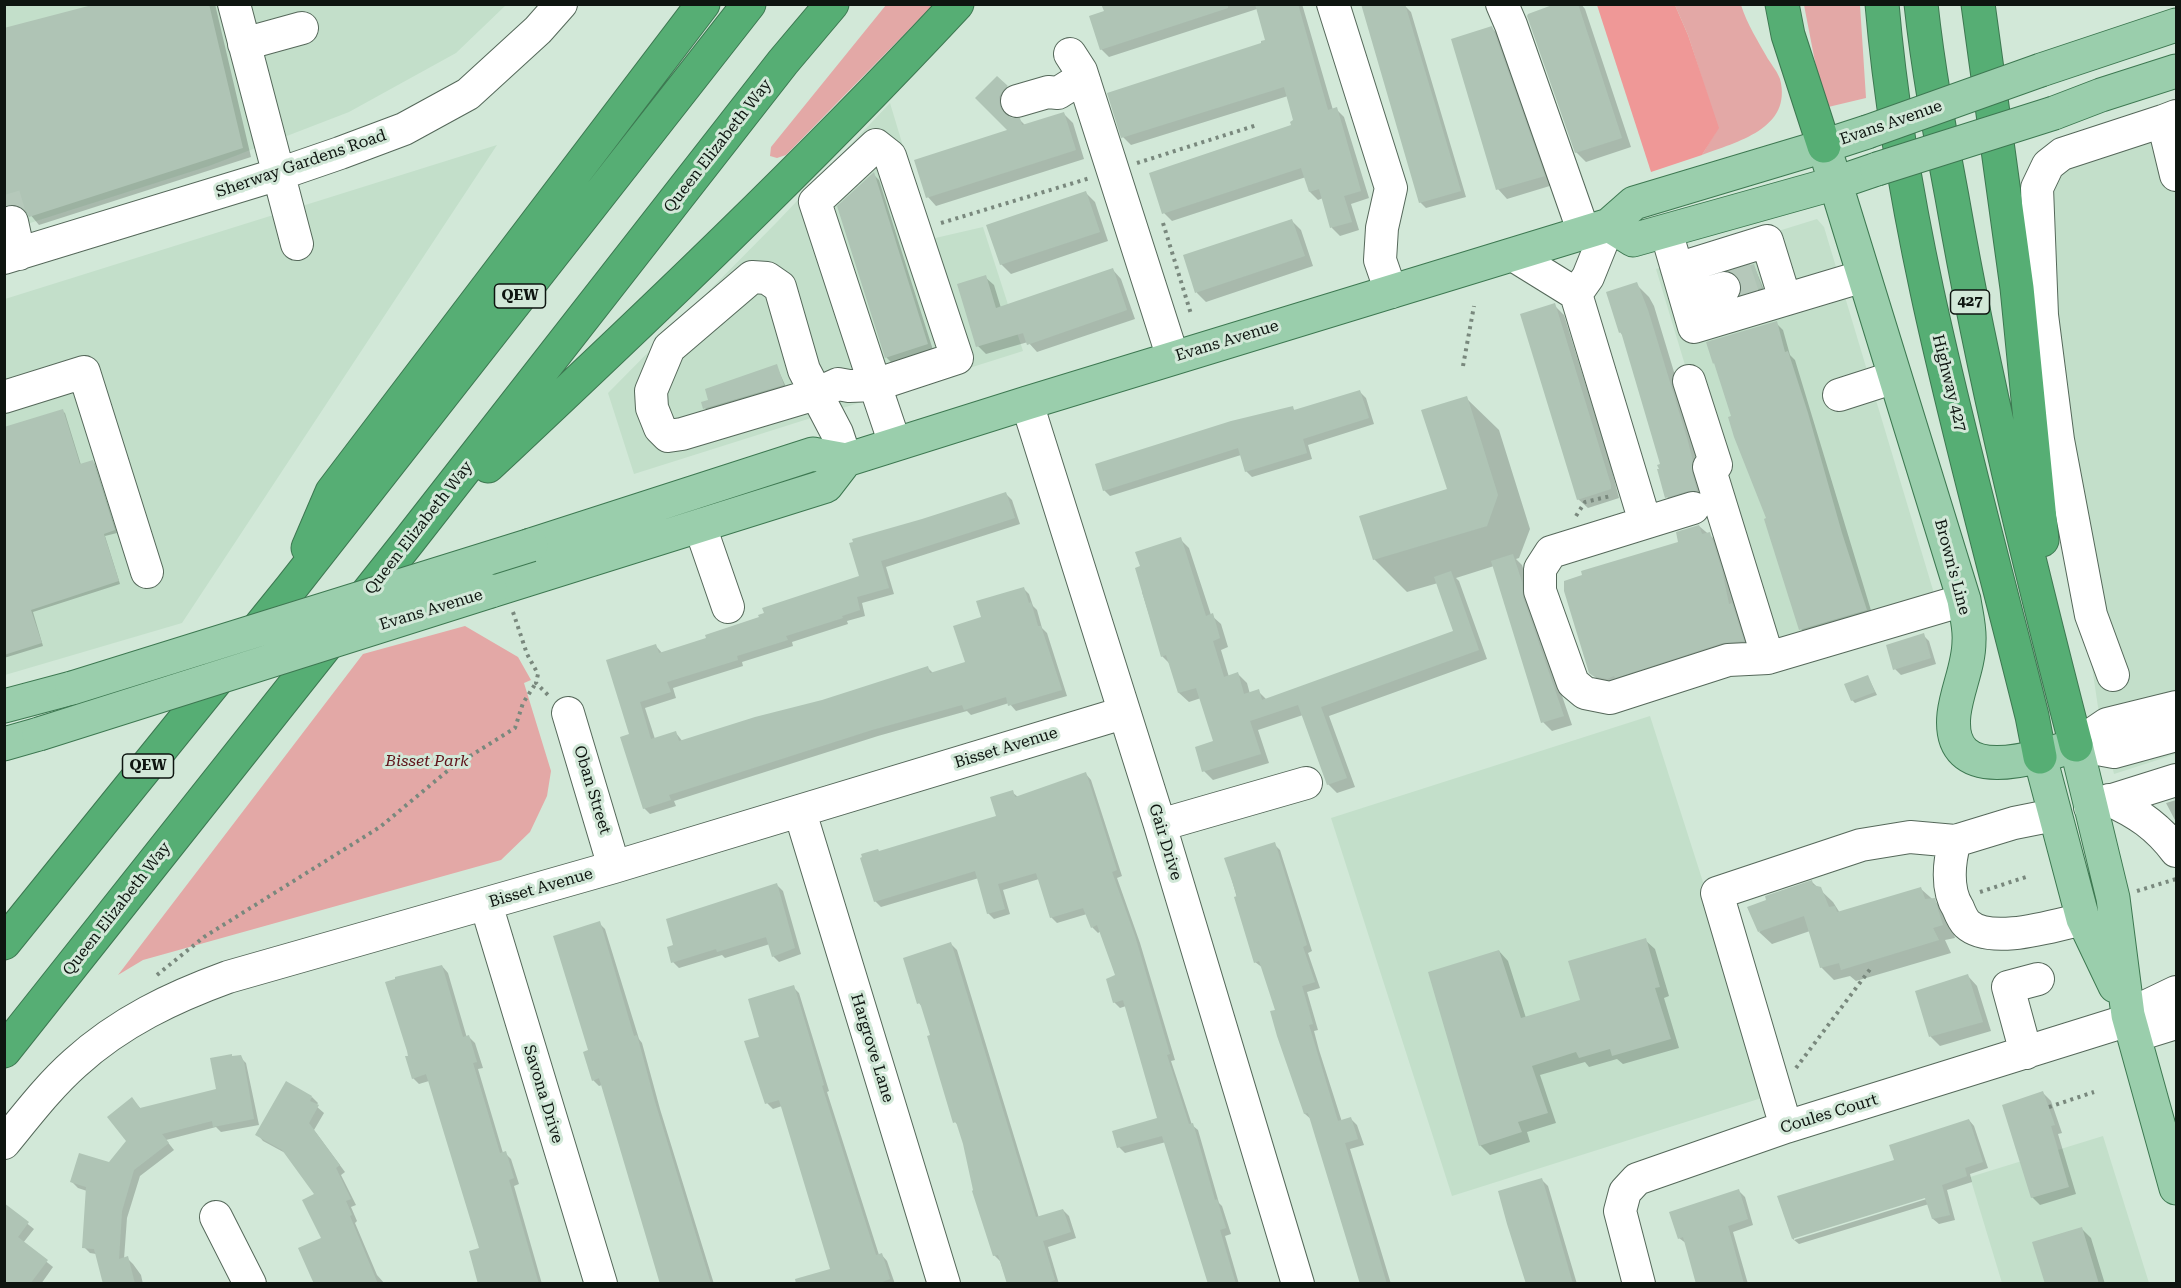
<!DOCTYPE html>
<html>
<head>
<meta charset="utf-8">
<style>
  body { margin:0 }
  #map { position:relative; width:2181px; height:1288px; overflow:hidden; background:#d2e8d8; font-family:"Roboto Serif",serif }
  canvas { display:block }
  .frame { position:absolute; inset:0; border:6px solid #0e1510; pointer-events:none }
</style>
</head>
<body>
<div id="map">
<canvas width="2181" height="1288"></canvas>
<div class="frame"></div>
</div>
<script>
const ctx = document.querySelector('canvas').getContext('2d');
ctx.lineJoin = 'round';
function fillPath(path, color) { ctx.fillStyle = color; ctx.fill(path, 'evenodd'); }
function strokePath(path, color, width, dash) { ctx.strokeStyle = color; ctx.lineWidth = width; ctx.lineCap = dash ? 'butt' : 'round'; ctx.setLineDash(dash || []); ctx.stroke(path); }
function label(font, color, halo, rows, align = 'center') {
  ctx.font = font + ' "Roboto Serif",serif'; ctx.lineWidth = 6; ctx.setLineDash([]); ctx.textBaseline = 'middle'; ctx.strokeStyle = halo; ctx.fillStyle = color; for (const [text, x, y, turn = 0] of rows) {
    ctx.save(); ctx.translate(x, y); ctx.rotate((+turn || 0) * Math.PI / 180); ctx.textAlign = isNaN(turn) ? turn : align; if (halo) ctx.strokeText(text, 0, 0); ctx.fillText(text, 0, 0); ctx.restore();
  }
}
const built = new Path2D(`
  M5 5H506L456 53 349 112 209 166 5 231Z
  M890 103 931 239 983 227 1023 351 634 474 608 393 777 222Z
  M2176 110V754L2114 774 2098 707 2054 410 2034 159Z
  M497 145 182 623 5 675V299Z
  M1817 219 1824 227 1942 620 1783 666 1688 375 1656 269Z
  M1650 716 1771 1095 1452 1196 1331 818Z
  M2103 1136 2149 1283H2002L1970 1177Z`);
const green = new Path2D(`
  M886 5H933L786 155 777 158 770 156 771 147Z
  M1675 5H1741C1747 24 1758 41 1768 59 1772 65 1778 73 1780 79 1793 129 1736 142 1702 155L1718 128 1688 35Z
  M1804 5H1860L1866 98 1824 108Z
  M465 626 518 657 531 680 524 683 551 771 547 796 530 832 501 860 143 960 118 975 363 654Z`);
const forest = new Path2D(`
  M1597 5H1675L1688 35 1719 128 1702 155 1651 172Z`);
const shadow = new Path2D(`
  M102 4H215L251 157 39 225 29 213H17L4 224V30Z
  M1103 4H1302L1333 110 1336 109 1344 117 1369 198 1351 204 1359 230 1340 236 1332 228 1323 198 1318 200 1310 192 1306 177 1172 221 1164 213 1293 126 1295 121 1288 96 1131 145 1123 137 1267 41 1257 9 1109 57 1101 49 1106 12Z
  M1560 4H1581L1585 9 1631 147 1586 162 1576 152Z
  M1405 6 1411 12 1466 197 1426 208 1420 202Z
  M1492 28 1501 38 1553 185 1507 199 1498 189Z
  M997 78 1016 96 1008 106 1009 118 1020 120 1026 126 1064 114 1073 123 1084 159 936 206 928 197 1010 131 977 98Z
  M873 174 879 180 933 350 893 364 887 358 839 206Z
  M1086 193 1095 202 1108 241 1011 274 1001 264Z
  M1291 220 1301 230 1313 266 1206 302 1197 293 1185 256Z
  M1754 266 1764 290 1744 296 1742 294 1743 282 1733 272Z
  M1113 270 1121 279 1135 319 1037 352 1028 342 986 354 978 346 985 277 994 285 1001 308Z
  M1636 284 1649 297 1654 306 1705 474 1709 503 1679 510 1667 497 1662 465 1623 336 1620 332Z
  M1554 305 1564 315 1609 459 1619 498 1588 508 1578 499Z
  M1776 323 1783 330 1790 355 1795 360 1873 617 1808 636 1801 629 1768 519 1733 417Z
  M776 365 786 387 707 411 705 408Z
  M1360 392 1366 398 1374 424 1308 445 1312 459 1252 477 1246 471 1241 455 1110 496 1104 490 1292 408 1296 411Z
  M1466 398 1499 430 1530 529 1519 558 1516 559 1522 565 1531 593 1532 608 1572 725 1552 731 1543 722 1494 566 1456 578 1459 581 1487 659 1329 716 1355 787 1337 793 1328 784 1303 715 1258 730 1269 763 1213 780 1204 771 1215 742 1201 698 1189 702 1179 693 1171 665 1162 656 1142 592 1144 591 1180 539 1189 548 1211 615 1221 624 1228 647 1221 650 1229 677 1238 674 1247 683 1250 694 1258 691 1267 700 1455 632 1438 583 1407 592 1374 559 1449 490Z
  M62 411 65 413 81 465 92 461 95 464 117 533 105 536 120 584 33 612 43 646 4 658V429Z
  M1006 494 1012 500 1020 524 886 567 894 594 862 603 865 616 847 621 848 624 792 642 793 646 742 662 743 666 673 688 676 698 645 708 655 739 676 733 683 742 822 701 927 667 934 674 967 663 983 618 1023 588 1029 594 1033 606 1037 610 1042 628 1047 633 1067 696 1016 711 1009 703 971 715 967 711 878 736 674 801 676 806 650 814 644 808 631 735 608 661 656 646 662 653 708 639 861 577 851 544Z
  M1699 526 1719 543 1752 650 1625 686 1600 682 1590 672 1680 543Z
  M1923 635 1929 641 1936 664 1901 675 1895 669Z
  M1868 677 1877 695 1855 703 1852 700Z
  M1086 774 1091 780 1122 876 1117 878 1140 943 1175 1060 1171 1061 1192 1125 1198 1130 1219 1203 1222 1206 1231 1234 1225 1236 1239 1284H1210L1166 1142 1125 1153 1119 1147 1159 1119 1126 1006 1120 1008 1114 1002 1117 976 1101 931 1098 933 1092 927 1087 914 1057 923 1051 917 1039 879 1003 890 1010 914 994 919 988 913 979 878 881 907 875 901 879 853 998 817 1012 792 1018 797Z
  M2176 800V822L2166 803Z
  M1274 844 1280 850 1312 951 1308 953 1320 988 1307 992 1318 1030 1314 1031 1319 1050 1342 1122 1351 1119 1357 1125 1364 1145 1350 1149 1391 1284H1361L1312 1120 1305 1114 1277 1011 1263 968 1255 962 1226 859Z
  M1812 882 1833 902 1840 913 1921 889 1947 912 1955 938 1945 940 1951 953 1856 981 1850 976 1834 980 1821 967 1810 931 1772 944 1759 932Z
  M777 885 783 891 801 954 779 962 773 956 770 944 725 958 722 955 679 968 673 962Z
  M599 923 605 929 639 1039 642 1043 660 1109 714 1284H662L602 1085 599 1086 593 1080 590 1051Z
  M1645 940 1655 949 1669 996 1664 998 1679 1048 1623 1064 1617 1059 1589 1067 1585 1062 1540 1075 1556 1123 1527 1132 1530 1142 1490 1155 1480 1145 1499 951 1508 961 1526 1018 1582 1001Z
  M951 944 957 950 1039 1218 1063 1210 1069 1216 1076 1238 1048 1247 1059 1284H1008L1000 1261 994 1255 959 1126 955 1122 929 1037 932 1036 923 1008 919 1003Z
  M442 966 448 973 467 1038 469 1037 475 1043 483 1068 478 1069 503 1153H505L511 1159 519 1184 514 1186 542 1284H492L429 1081 419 1084 413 1078 409 1057Z
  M1968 976 1977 986 1991 1031 1940 1046 1931 1037 1917 992Z
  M793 987 799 993 829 1091 827 1092 879 1255 881 1254 887 1261 895 1284H830L831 1270 782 1106 773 1109 767 1103 760 1038Z
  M240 1057 246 1063 259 1125 221 1132 216 1127 166 1140 174 1150 140 1176 127 1218 124 1259 127 1258 133 1264 141 1275 143 1284H104L96 1254 90 1253 84 1247 87 1191 78 1188 71 1181 110 1164 128 1141 132 1099 141 1109 217 1090 233 1058Z
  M2043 1093 2051 1101 2062 1133 2058 1134 2076 1194 2040 1205 2032 1197Z
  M312 1097 318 1103 316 1106 324 1113 314 1130 345 1172 341 1175 356 1205 351 1207 357 1221 355 1223 377 1275 385 1284H316L323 1238 317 1194 287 1154 263 1141 257 1134Z
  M1969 1120 1974 1126 1988 1168 1970 1174 1972 1182 1947 1190 1955 1220 1939 1224 1933 1219 1929 1204 1799 1244 1794 1240 1933 1197 1932 1194 1794 1237V1240L1793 1239 1779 1197 1896 1161 1891 1146Z
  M1542 1180 1548 1186 1577 1284H1527Z
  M1739 1191 1745 1197 1753 1225 1733 1232 1748 1284H1698L1687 1244 1679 1238Z
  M10 1210 34 1229 23 1243 53 1267 41 1284H4Z
  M2081 1228 2091 1238 2105 1284H2046Z`);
const building = new Path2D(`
  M96 4H209L243 148 29 217 25 210 18 205 4 206V28Z
  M1101 4H1228V8L1100 50 1089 16 1104 11Z
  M1255 4H1298L1328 110 1337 107 1361 191 1344 196 1352 222 1330 228 1319 189 1309 192 1301 168 1162 214 1149 173 1291 125 1290 122 1293 120 1284 87 1121 138 1107 93 1261 43V41L1265 40Z
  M1361 4H1405L1461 191 1419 203Z
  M1555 4H1578L1622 138 1575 153 1527 16 1528 14Z
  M1492 26 1545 176 1496 190 1451 39Z
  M997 76 1008 86 1004 89 999 97 1000 107 1005 114 1012 118H1020L1022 125 1064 112 1076 150 926 198 914 160 1007 130 975 98Z
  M874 172 928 344 885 358 837 206Z
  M1086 191 1100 232 1000 265 986 225Z
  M1292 219 1305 256 1195 293 1183 255Z
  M1754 264 1762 288 1740 294 1741 282 1737 275 1730 271Z
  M1113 268 1127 310 1027 345 1023 333 976 347 957 284 986 275 996 308Z
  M1637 282 1648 310 1687 438 1693 461 1692 472 1697 491H1688L1665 498 1657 469H1659L1657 465 1660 464 1621 332 1619 333 1606 292Z
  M1555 303 1611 485V489L1577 500 1520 314Z
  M1777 321 1785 352 1788 351 1808 413 1842 533 1867 610 1799 630 1768 532 1764 519 1766 518 1734 437 1728 417 1731 416 1714 363 1713 364 1706 342Z
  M777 364 784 385 703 409 701 402 708 400 705 389Z
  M1360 390 1369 418 1303 439 1307 453 1245 472 1238 448 1103 491 1095 464 1231 421 1293 406 1294 410Z
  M1467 396 1498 495 1487 526 1373 560 1359 516 1447 489 1421 410Z
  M63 409 80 464 93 460 115 530 104 534 119 581 31 610 42 643 4 655V427Z
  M1006 492 1015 518 881 561 889 588 857 597 860 610 842 616 843 618 786 636 788 640 737 656 738 660 667 682 671 692 640 702 651 739 676 731 679 741 755 717 822 700 928 666 930 673 965 662 953 626 981 617 976 601 1024 587 1029 603 1031 602 1038 626H1041L1062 690 1008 706 1006 697 964 710 962 705 872 730 669 795 671 800 643 809 620 737 629 734 606 660 656 644 659 653 706 638 705 635 759 617 758 615 764 613 762 608 859 576 849 543 853 542 852 539 922 519Z
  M1699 525 1702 534 1710 532 1722 570 1729 604 1732 603 1744 641 1722 643 1615 678 1614 676 1607 679 1593 676 1589 673 1564 591V581L1582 575 1581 571 1678 542 1676 532Z
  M1181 537 1206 616 1213 613 1220 638 1213 641 1224 677 1238 672 1244 694 1259 689 1262 700 1453 631 1434 577 1451 571 1479 650 1321 707 1347 778 1327 785 1298 705 1250 721 1261 754 1202 772 1195 747 1213 741 1196 688 1178 693 1166 655 1161 657 1135 568 1140 566 1135 552Z
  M1513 554 1522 582 1523 597 1564 716 1541 723 1491 561Z
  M1924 633 1931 658 1893 670 1886 645Z
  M1868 675 1875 692 1851 701 1844 684Z
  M1086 772 1117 870 1112 872 1135 936 1170 1054 1167 1055 1189 1124 1193 1123 1215 1200 1217 1199 1226 1228 1220 1230 1236 1284H1208L1162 1136 1117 1148 1112 1131 1157 1118 1123 1000 1113 1003 1106 979 1115 975 1097 925 1091 928 1083 908 1050 918 1036 873 998 884 1005 909 987 914 975 871 874 902 860 858 862 857 861 854 878 849 879 851 996 816 990 797 1013 790 1015 797Z
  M1275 842 1307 945 1303 947 1315 982 1302 986 1313 1024 1309 1025 1338 1121 1351 1117 1358 1139 1345 1143 1387 1284H1360L1308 1113 1304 1114 1277 1036 1270 1011 1275 1010 1259 961 1254 963 1234 897 1237 896 1224 858Z
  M1812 880 1813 885 1821 887 1829 907 1835 906 1837 912 1921 887 1925 899 1935 898 1938 909 1943 925 1933 928 1939 940 1841 970 1839 963 1820 968 1804 916 1758 932 1747 907 1766 900 1765 896Z
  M777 883 795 948 772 957 766 937 717 952 716 949 671 963 667 947 673 945 666 919Z
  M600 921 634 1036 637 1035 655 1102 711 1284H660L599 1078 592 1081 583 1052 588 1050 553 936Z
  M1646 938 1660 987 1655 988 1671 1039 1612 1056 1610 1049 1579 1058 1576 1052 1532 1066 1548 1113 1518 1122 1522 1132 1479 1146 1428 972 1499 950 1521 1018 1580 1000 1568 961Z
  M951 942 1036 1217 1063 1209 1071 1232 1043 1241 1055 1280 1045 1284H1007L998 1255 993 1256 972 1191 973 1190 963 1144 956 1122 953 1123 927 1036 930 1035 920 1003 917 1004 903 958Z
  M442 965 463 1037 469 1035 477 1062 473 1063 500 1153 506 1151 514 1178 509 1180 539 1284H478L469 1251 479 1248 426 1074 412 1079 405 1056H408L407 1051 385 982 395 979V977Z
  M1968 974 1983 1022 1929 1037 1915 991Z
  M794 985 824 1085 822 1086 876 1255 882 1253 890 1279 877 1284H796L795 1279 830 1269 779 1100 765 1104 744 1041 759 1037 748 999Z
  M232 1054V1056L241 1055 244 1062 254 1119 213 1127 212 1121 162 1134 169 1143 134 1170 122 1211 119 1259 128 1256 135 1284H103L94 1249 82 1248 86 1187 70 1182 79 1153 109 1162 126 1141 107 1117 132 1097 140 1108 216 1089 210 1058Z
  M286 1081 312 1096 310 1101 319 1105 309 1123 340 1165 336 1168 351 1199 346 1201 352 1215 350 1216 378 1284H314L298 1248 321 1238 302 1200 314 1194 282 1150 255 1135Z
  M2043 1091 2055 1125 2051 1126 2069 1187 2031 1198 2002 1105Z
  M1969 1119 1983 1162 1965 1168 1967 1176 1942 1185 1950 1215 1932 1219 1925 1198 1792 1239 1777 1196 1894 1160 1889 1145Z
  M1542 1178 1556 1225 1573 1284H1526L1507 1224 1498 1191Z
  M1739 1189 1748 1219 1728 1226 1744 1284H1696L1683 1237 1678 1239 1669 1212Z
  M4 1203 29 1222 18 1237 48 1260 30 1284H4Z
  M2082 1227 2099 1284H2045L2032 1242Z`);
const minorTunnel = new Path2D(`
  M4 195 12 222
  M1724 288 1758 277`);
const path = new Path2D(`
  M1137 163 1257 125
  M941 223 1090 178
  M1163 223 1191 314
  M1463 366 1474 306
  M1576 516 1585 502 1611 496
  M513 612 527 654 538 674 536 683 549 696
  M2137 891 2176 879
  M1980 892 2029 876
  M157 975 204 937 380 827 451 768 515 728 523 703 536 683
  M1796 1068 1871 968
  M2049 1107 2094 1092`);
const minor = new Path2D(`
  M234 4 297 244
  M1333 4 1391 188 1382 228 1380 260 1391 292
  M1502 4 1511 25 1584 233
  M244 44 302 28
  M1070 54 1081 71 1089 96 1173 358
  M1017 101 1048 92 1058 93 1069 86 1085 83
  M2176 116 2163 121 2176 175
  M12 222 19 254
  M1666 231 1694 327 1864 276
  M1513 255 1576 294 1645 522
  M4 258 279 174 340 153 404 129 468 94 538 30 561 4
  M1677 269 1767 241 1785 299
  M1576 294 1588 277 1609 225
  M1686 299 1724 288
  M1689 381 1716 465 1709 467 1768 658 1964 600
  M1839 395 1895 377
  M4 397 84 372 147 572
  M1027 403 1160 825 1298 1284
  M846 460 837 433 804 370 780 287 767 278 752 277 669 348 651 391 652 408 660 428 668 436 682 434 816 394 838 384 849 386 875 385 957 358 890 156 876 145 815 202 875 385 895 444
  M1693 508 1551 552 1540 569V591L1573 683 1585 693 1610 698 1728 660 1768 658
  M700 526 728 607
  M2113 675 2091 615 2058 440 2042 315 2037 188 2048 165 2062 154 2163 121
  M568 713 614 867
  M2076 745 2107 724 2176 707
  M2076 745 2114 752 2176 735
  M2109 800C2137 812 2158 827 2176 851
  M2090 807 2176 780
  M800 812 944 1284
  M2054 815 2014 823 1955 841C1949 861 1946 889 1958 908 1960 913 1963 920 1967 924 1991 946 2055 925 2083 919
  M1160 825 1306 783
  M486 904 601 1284
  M2128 1015 2176 992
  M2134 1036 2176 1023
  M2026 1053 2008 987 2038 979
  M1786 1127 1717 893 1861 845 1910 837 1955 841
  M4 1143C27 1115 49 1086 75 1063 120 1022 173 997 228 977L614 867 1123 713
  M216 1217 250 1284
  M1639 1284 1620 1211 1625 1192 1637 1179 1786 1127 2129 1020`);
const major = new Path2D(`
  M2041 70 2176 25
  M2054 113 2101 95 2176 71
  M1824 146 1964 600C1966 613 1970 628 1969 641 1969 666 1957 689 1954 714 1946 789 2037 758 2076 745L2113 898 2128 1015 2176 1188
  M1609 225 1633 240 1836 183 1877 169
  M531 545 813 454 846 460 1027 403 1609 225 1634 203 1824 146 1867 132
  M491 591 826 486 846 460
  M4 706 72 688
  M4 744 39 734
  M2040 757 2083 919 2115 986`);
const highway = new Path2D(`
  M1782 4 1788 35 1824 146
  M1882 4C1903 247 1974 481 2032 716L2040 757
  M1921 4C1928 69 1940 133 1952 197 1984 381 2029 563 2076 745
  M1978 4 2017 288 2042 540
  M488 466C648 316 807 165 957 4
  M308 548 332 492 703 4
  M4 943 291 588 749 4
  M4 1051 408 542 783 62 832 4`);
const majorBridge = new Path2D(`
  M1867 132 2041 70
  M1877 169 2054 113
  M72 688 531 545
  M39 734 491 591`);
const shields = [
  [520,296,51],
  [1970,302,39],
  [148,766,51]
];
const shieldNames = [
  ["QEW",520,296],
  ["427",1970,302],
  ["QEW",148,766]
];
const streetNames = [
  ["Evans Avenue",1891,123,-19],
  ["Queen Elizabeth Way",718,146,-52],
  ["Sherway Gardens Road",301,164,-19],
  ["Evans Avenue",1227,341,-17],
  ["Highway 427",1949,383,76],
  ["Queen Elizabeth Way",419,528,-52],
  ["Brown's Line",1952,567,75],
  ["Evans Avenue",431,610,-17],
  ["Bisset Avenue",1006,748,-17],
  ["Oban Street",592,790,73],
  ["Gair Drive",1165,842,73],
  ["Bisset Avenue",541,888,-16],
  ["Queen Elizabeth Way",117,909,-52],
  ["Hargrove Lane",872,1048,73],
  ["Savona Drive",543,1094,73],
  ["Coules Court",1829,1114,-17]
];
const parkNames = [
  ["Bisset Park",427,761]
];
fillPath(built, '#c3dfca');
fillPath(green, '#e3a8a6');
fillPath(forest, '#ef9897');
fillPath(shadow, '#0003');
fillPath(building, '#afc4b5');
strokePath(minorTunnel, '#b5c8ba', 32, [32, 16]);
strokePath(minor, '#55685a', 34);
strokePath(major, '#3d7851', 35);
strokePath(highway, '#3d7851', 35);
strokePath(path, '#79887d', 4, [3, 4.5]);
strokePath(minor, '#fff', 32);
strokePath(major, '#9aceac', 33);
strokePath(highway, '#56ae74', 33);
strokePath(majorBridge, '#3d7851', 35, []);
strokePath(majorBridge, '#9aceac', 33);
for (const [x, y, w] of shields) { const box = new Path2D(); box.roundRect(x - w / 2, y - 12, w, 24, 4.5); ctx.fillStyle = '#d2e8d8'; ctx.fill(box); strokePath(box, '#0e1510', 1.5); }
label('bold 15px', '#0e1510', null, shieldNames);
label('16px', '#0e1510', '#d2e8d8', streetNames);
label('italic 16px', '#5f141a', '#d2e8d8', parkNames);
</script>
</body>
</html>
